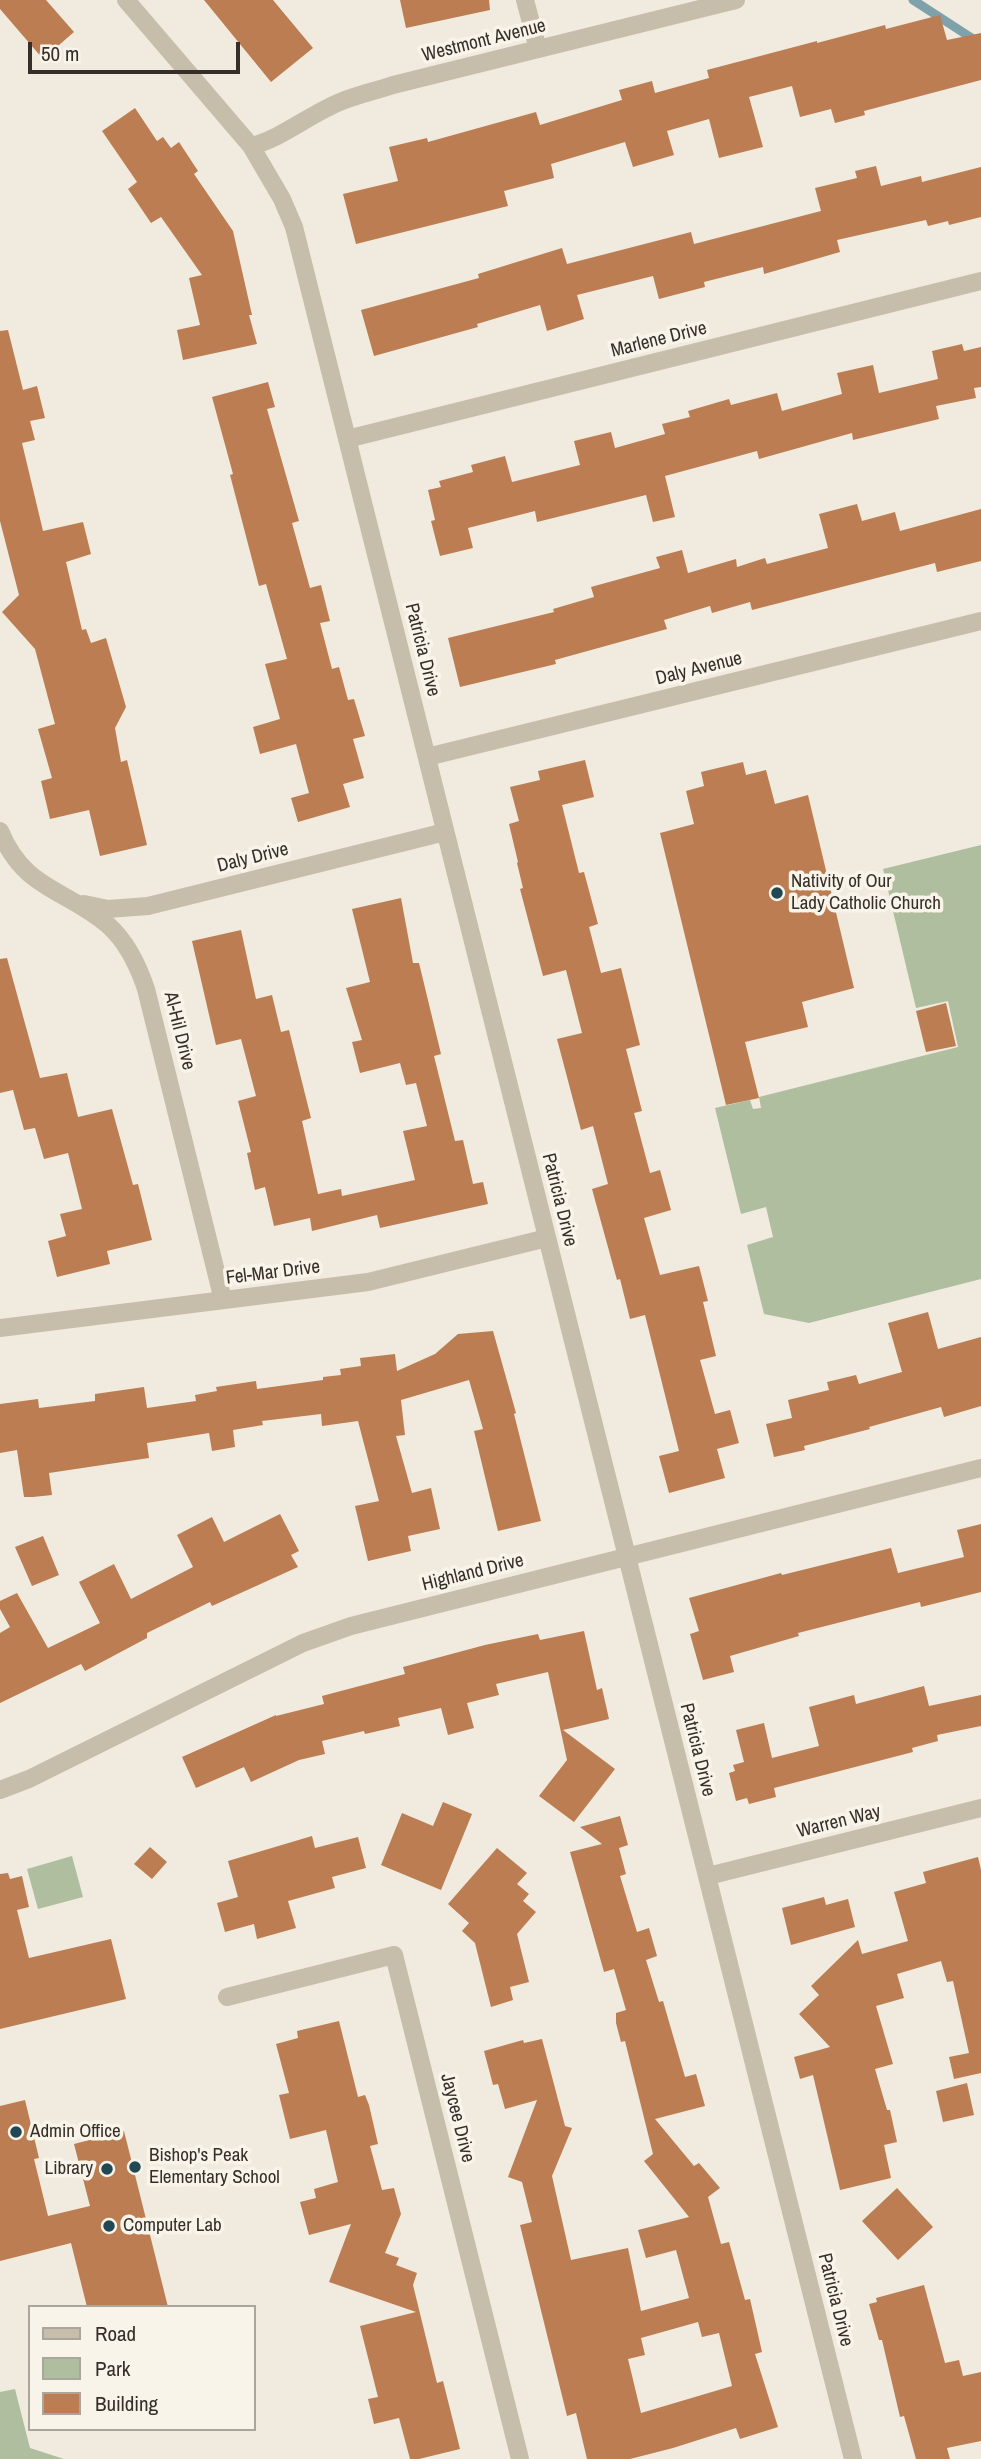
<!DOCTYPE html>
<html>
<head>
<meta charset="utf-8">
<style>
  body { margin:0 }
  #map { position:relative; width:981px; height:2459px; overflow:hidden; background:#f0ebde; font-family:"Archivo Narrow",sans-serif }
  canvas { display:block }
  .legend { position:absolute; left:28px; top:2305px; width:228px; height:126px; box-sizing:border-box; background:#f8f4ea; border:2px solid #aaa59d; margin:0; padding:9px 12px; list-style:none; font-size:21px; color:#362f29 }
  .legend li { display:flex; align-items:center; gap:14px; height:35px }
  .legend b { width:35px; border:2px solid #aaa59d }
  .scale { position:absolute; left:28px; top:42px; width:212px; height:32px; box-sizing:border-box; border:4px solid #362f29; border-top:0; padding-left:9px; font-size:21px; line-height:24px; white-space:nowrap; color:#362f29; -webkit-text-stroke:5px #f8f4ea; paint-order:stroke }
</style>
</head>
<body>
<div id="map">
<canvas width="981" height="2459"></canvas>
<ul class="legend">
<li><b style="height:9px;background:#c7bdab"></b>Road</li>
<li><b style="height:19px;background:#aebe9f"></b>Park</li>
<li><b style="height:19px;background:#bb7d51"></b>Building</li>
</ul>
<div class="scale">50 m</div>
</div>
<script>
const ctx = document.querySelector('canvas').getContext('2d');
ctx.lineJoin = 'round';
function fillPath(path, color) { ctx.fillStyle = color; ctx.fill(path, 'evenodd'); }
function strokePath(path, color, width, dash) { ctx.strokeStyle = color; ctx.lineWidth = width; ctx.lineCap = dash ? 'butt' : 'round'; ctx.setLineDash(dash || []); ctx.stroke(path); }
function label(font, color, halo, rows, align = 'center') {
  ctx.font = font + ' "Archivo Narrow",sans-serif'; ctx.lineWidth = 7; ctx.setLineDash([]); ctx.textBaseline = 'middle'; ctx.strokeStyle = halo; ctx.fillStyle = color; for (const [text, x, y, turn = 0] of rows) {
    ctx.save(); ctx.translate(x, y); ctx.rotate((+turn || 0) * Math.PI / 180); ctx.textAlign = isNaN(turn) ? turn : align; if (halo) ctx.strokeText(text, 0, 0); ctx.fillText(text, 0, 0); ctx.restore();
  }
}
const green = new Path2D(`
  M981 845V1279L809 1323 764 1314 747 1245 773 1237 766 1207 741 1214 715 1108 750 1100 753 1109 761 1108 759 1097 958 1047 948 1001 916 1008 883 869Z
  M72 1856 83 1897 38 1909 27 1869Z
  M15 2389 30 2448 64 2459H0V2392Z`);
const stream = new Path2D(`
  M913 0 981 44`);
const building = new Path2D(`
  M0 0H46L74 32 43 59 0 9Z
  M204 0H273L313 48 271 82Z
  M400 0H489L490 10 406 28Z
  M940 15 947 40 981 33V80L864 111 865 115 835 123 831 109 800 117 792 86 749 97 763 147 719 158 709 119 667 131 674 155 633 167 625 142 551 164 554 178 504 191 508 206 356 244 343 194 398 181 389 147 427 138 428 142 536 112 540 125 622 100 619 90 652 81 655 93 709 78 707 70 817 41V43L885 25 886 29Z
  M135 108 157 141 163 137 171 148 179 142 198 171 194 174 233 231 252 315H249L257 344 183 360 177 330 200 325 189 278 202 275 161 217 151 223 128 189 137 182 102 131Z
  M876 166 881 186 921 176 922 182 981 167V217L949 225 948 221 928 226 926 220 837 240 840 252 764 274 763 267 704 282 705 287 659 299 653 276 577 295 584 319 547 331 540 305 477 324 478 327 374 356 361 310 479 278 478 274 562 248 567 264 691 232 694 244 821 211 815 188 857 178 855 171Z
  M8 330 23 390 37 386 45 418 30 421 35 440 22 443 43 531 83 522 91 554 66 562 82 630 86 629 91 643 106 638 126 707 115 728 121 762 127 760 147 845 100 856 89 810 50 819 41 781 52 778 38 729 55 724 35 649 2 612 19 595 0 521V331Z
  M962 344 964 351 981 347V387L974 388 976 398 936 406 939 419 853 440 852 433 759 459 757 451 665 476 675 517 653 522 646 495 537 522 535 511 468 528 473 548 440 556 431 521 435 520 428 490 441 487 439 481 473 472 471 465 505 456 512 482 580 465 574 441 611 432 615 448 665 434 662 424 690 417 688 411 729 399 731 405 777 393 782 411 842 394 837 373 873 365 879 393 938 379 932 351Z
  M268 382 275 407 267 409 299 521 292 523 310 588 321 585 330 621 320 623 332 669 339 667 348 700 354 699 365 736 353 739 364 778 343 784 350 807 298 822 291 798 309 793 296 744 260 754 253 727 280 719 265 664 287 659 266 584 259 586 230 475 233 474 212 397Z
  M857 504 862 521 895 512 900 531 981 509V561L937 572 935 563 752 610 750 602 712 613 710 606 664 620 667 629 555 660 556 664 460 687 448 638 554 612 553 609 594 597 591 587 660 568 656 557 682 550 688 573 736 559 737 567 765 558 767 564 828 548 819 514Z
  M585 760 594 797 562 805 579 873 584 872 598 924 589 927 601 973 621 968 640 1045 626 1049 642 1111 634 1113 650 1173 660 1170 671 1210 644 1218 660 1275 699 1266 708 1301 703 1302 716 1356 700 1360 715 1414 730 1410 739 1443 717 1449 725 1478 669 1493 659 1456 679 1451 645 1315 630 1319 620 1279 617 1280 592 1189 608 1184 593 1126 581 1130 557 1039 582 1033 566 970 543 976 520 889 523 888 517 863 518 862 509 824 519 821 510 787 540 780 538 771Z
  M743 762 746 775 766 770 775 804 808 795 854 988 802 1002 808 1027 745 1042 759 1098 726 1105 660 833 694 824 686 791 704 786 701 772Z
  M401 898 413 963H419L441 1054 434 1056 455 1141 463 1140 473 1184 483 1182 488 1204 380 1228 377 1215 312 1231 310 1218 274 1226 265 1187 255 1190 247 1153 251 1152 238 1101 256 1096 241 1039 216 1045 192 941 241 930 256 999 272 995 281 1032 289 1030 311 1118 302 1121 318 1194 341 1189 342 1196 415 1180 403 1131 427 1126 416 1083 406 1085 400 1063 360 1073 352 1042 362 1040 346 988 370 982 352 909Z
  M7 958 40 1078 67 1073 78 1117 112 1109 133 1185 138 1184 152 1240 107 1251 110 1264 57 1277 48 1241 66 1236 60 1214 82 1209 68 1153 44 1159 35 1128 24 1130 13 1090 0 1093V959Z
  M946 1003 956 1046 926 1052 916 1011Z
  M928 1312 938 1349 981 1337V1406L944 1417 941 1407 869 1427 870 1429 804 1446 805 1450 774 1457 766 1424 792 1418 788 1400 829 1390 827 1382 856 1375 859 1384 902 1372 888 1323Z
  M493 1331 516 1413 514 1414 541 1521 498 1531 474 1431 483 1429 469 1380 401 1400 405 1435 396 1436 412 1493 431 1488 440 1529 408 1536 411 1551 368 1561 355 1506 379 1501 358 1421 322 1426 321 1414 262 1421 263 1425 233 1430 235 1447 212 1451 209 1433 147 1443 149 1458 49 1473 52 1495 33 1497H24L17 1450 0 1453V1404L38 1399 39 1408 95 1401V1394L144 1387 147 1408 196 1401 195 1395 217 1391 216 1387 256 1381 257 1389 323 1380V1377L341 1375 340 1369 361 1366 360 1358 395 1354 397 1371 435 1354 458 1334Z
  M280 1514 299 1551 291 1555 298 1567 212 1606 210 1602 147 1633V1638L85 1671 81 1664 0 1703V1633L10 1627 0 1609V1601L17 1593 48 1648 100 1623 79 1582 114 1564 131 1599 193 1567 177 1535 212 1517 224 1542Z
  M981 1524V1592L921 1607 920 1602 798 1633 799 1636 730 1656 734 1672 703 1680 690 1634 699 1631 689 1598 781 1573 782 1575 891 1548 898 1573 964 1557 957 1530Z
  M43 1536 59 1575 32 1586 15 1547Z
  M584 1631 597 1690 602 1688 609 1719 563 1730 615 1769 574 1822 539 1796 567 1760 548 1672 496 1684 499 1695 467 1703 474 1728 448 1735 441 1708 398 1718 400 1726 365 1734 364 1731 322 1741 325 1754 299 1760 251 1782 244 1767 196 1788 182 1757 276 1715V1716L324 1704 322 1696 405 1674 403 1667 485 1645 538 1634 540 1640Z
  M924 1686 929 1706 981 1695V1726L937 1735 938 1741 912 1748 913 1752 774 1788 776 1797 749 1804 747 1798 736 1801 729 1773 735 1771 733 1765 744 1762 736 1730 764 1723 772 1758 819 1746 809 1707 854 1695 856 1704Z
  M443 1802 472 1814 441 1890 381 1865 402 1813 433 1826Z
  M620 1816 628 1845 619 1848 626 1874 620 1876 637 1932 649 1928 657 1956 646 1960 659 2002 663 2001 685 2077 696 2074 705 2106 655 2119 694 2166 699 2163 720 2188 708 2197 721 2244 729 2242 745 2300 750 2299 762 2352 755 2354 778 2427 740 2439 736 2428 673 2448 630 2459H587L576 2413 567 2416 520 2225 532 2222 522 2182 508 2177 537 2100 505 2109 498 2084 493 2085 484 2051 523 2040 524 2043 542 2039 565 2126 572 2128 552 2176 571 2260 628 2248 641 2311 689 2298 676 2250 646 2258 638 2230 689 2217 644 2161 653 2154 625 2041 621 2042 616 2023V2013L626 2010 614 1969 604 1972 570 1852 602 1844 580 1827ZM698 2322 702 2337 719 2333 732 2386 641 2413 628 2359 645 2355 641 2338Z
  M312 1836 315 1848 358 1837 366 1868 332 1877 335 1888 288 1901 296 1928 257 1939 254 1924 225 1932 217 1903 238 1897 228 1861Z
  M150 1847 167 1862 152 1879 134 1864Z
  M497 1848 527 1873 517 1884 529 1894 523 1901 536 1912 517 1934 529 1982 510 1987 513 2000 491 2007 475 1943 462 1931 469 1923 448 1904Z
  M978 1857 981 1870V2073L954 2079 949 2057 969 2053 953 1981 947 1982 941 1961 897 1974 904 1998 876 2006 893 2064 875 2069 887 2110H890L897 2142 884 2145 891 2178 840 2190 813 2075 800 2079 794 2057 830 2047 799 2014 819 1995 811 1986 858 1940 862 1954 908 1941 894 1892 926 1883 923 1872Z
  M8 1873 10 1879 22 1876 29 1907 17 1910 29 1958 111 1939 126 1999 0 2029V1874Z
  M824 1897 826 1905 848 1899 855 1927 791 1945 782 1908Z
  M339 2021 358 2097 365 2095 369 2105 378 2144 370 2146 382 2190 394 2188 401 2214 385 2253 399 2258 396 2265 417 2273 413 2285 437 2383 443 2381 460 2449 419 2459H410L399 2418 374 2424 368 2399 378 2397 360 2326 416 2312 329 2282 351 2224 309 2235 300 2202 316 2198 314 2189 338 2182 326 2130 290 2139 279 2095 289 2093 276 2044 298 2038 297 2031Z
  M967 2083 974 2115 943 2122 936 2091Z
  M25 2100 39 2158 34 2159 48 2216 90 2206 74 2144 124 2131 168 2307H87L71 2243 0 2261V2106Z
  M897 2188 933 2227 898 2260 862 2221Z
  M924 2285 945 2363 959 2360 963 2376 981 2372V2441L947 2448 950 2459H916L904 2416 900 2417 882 2340H879L869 2304 877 2302 876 2298Z`);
const street = new Path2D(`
  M126 0 251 146 282 199 294 227 853 2459
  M525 0 538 49
  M251 146C281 139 310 114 340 102 357 95 375 91 393 85L736 0
  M347 439 981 281
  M427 757 981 621
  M0 831C24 890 66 889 108 925 127 942 138 965 146 989L223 1300
  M84 904 108 909 148 906 445 832
  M0 1328 368 1282 547 1238
  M0 1790 29 1779 303 1643 351 1626 981 1468
  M708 1876 981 1808
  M227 1997 394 1955 520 2459`);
const markers = [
  [777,893,7,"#224854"],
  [16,2132,7,"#224854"],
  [135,2167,7,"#224854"],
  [107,2169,7,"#224854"],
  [109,2226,7,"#224854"]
];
const streetNames = [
  ["Westmont Avenue",484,41,-14],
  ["Marlene Drive",659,340,-14],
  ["Patricia Drive",422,650,76],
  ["Daly Avenue",699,669,-14],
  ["Daly Drive",253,858,-14],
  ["Al-Hil Drive",179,1031,76],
  ["Patricia Drive",559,1200,76],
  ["Fel-Mar Drive",273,1273,-7],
  ["Highland Drive",473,1573,-14],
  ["Patricia Drive",697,1750,76],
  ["Warren Way",839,1822,-14],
  ["Jaycee Drive",457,2118,76],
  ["Patricia Drive",835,2300,76]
];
const poiNames = [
  ["Nativity of Our",791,882],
  ["Lady Catholic Church",791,904],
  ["Admin Office",30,2132],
  ["Bishop's Peak",149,2156],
  ["Elementary School",149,2178],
  ["Library",93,2169,"right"],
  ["Computer Lab",123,2226]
];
fillPath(green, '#aebe9f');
strokePath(stream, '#7fa1ab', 9);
fillPath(building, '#bb7d51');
strokePath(street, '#c7bdab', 18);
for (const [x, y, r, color] of markers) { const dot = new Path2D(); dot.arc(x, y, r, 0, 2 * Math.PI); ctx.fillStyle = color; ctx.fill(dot); strokePath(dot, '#f8f4ea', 2.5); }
label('19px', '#362f29', '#f8f4ea', streetNames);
label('19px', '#362f29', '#f8f4ea', poiNames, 'left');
</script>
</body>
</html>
